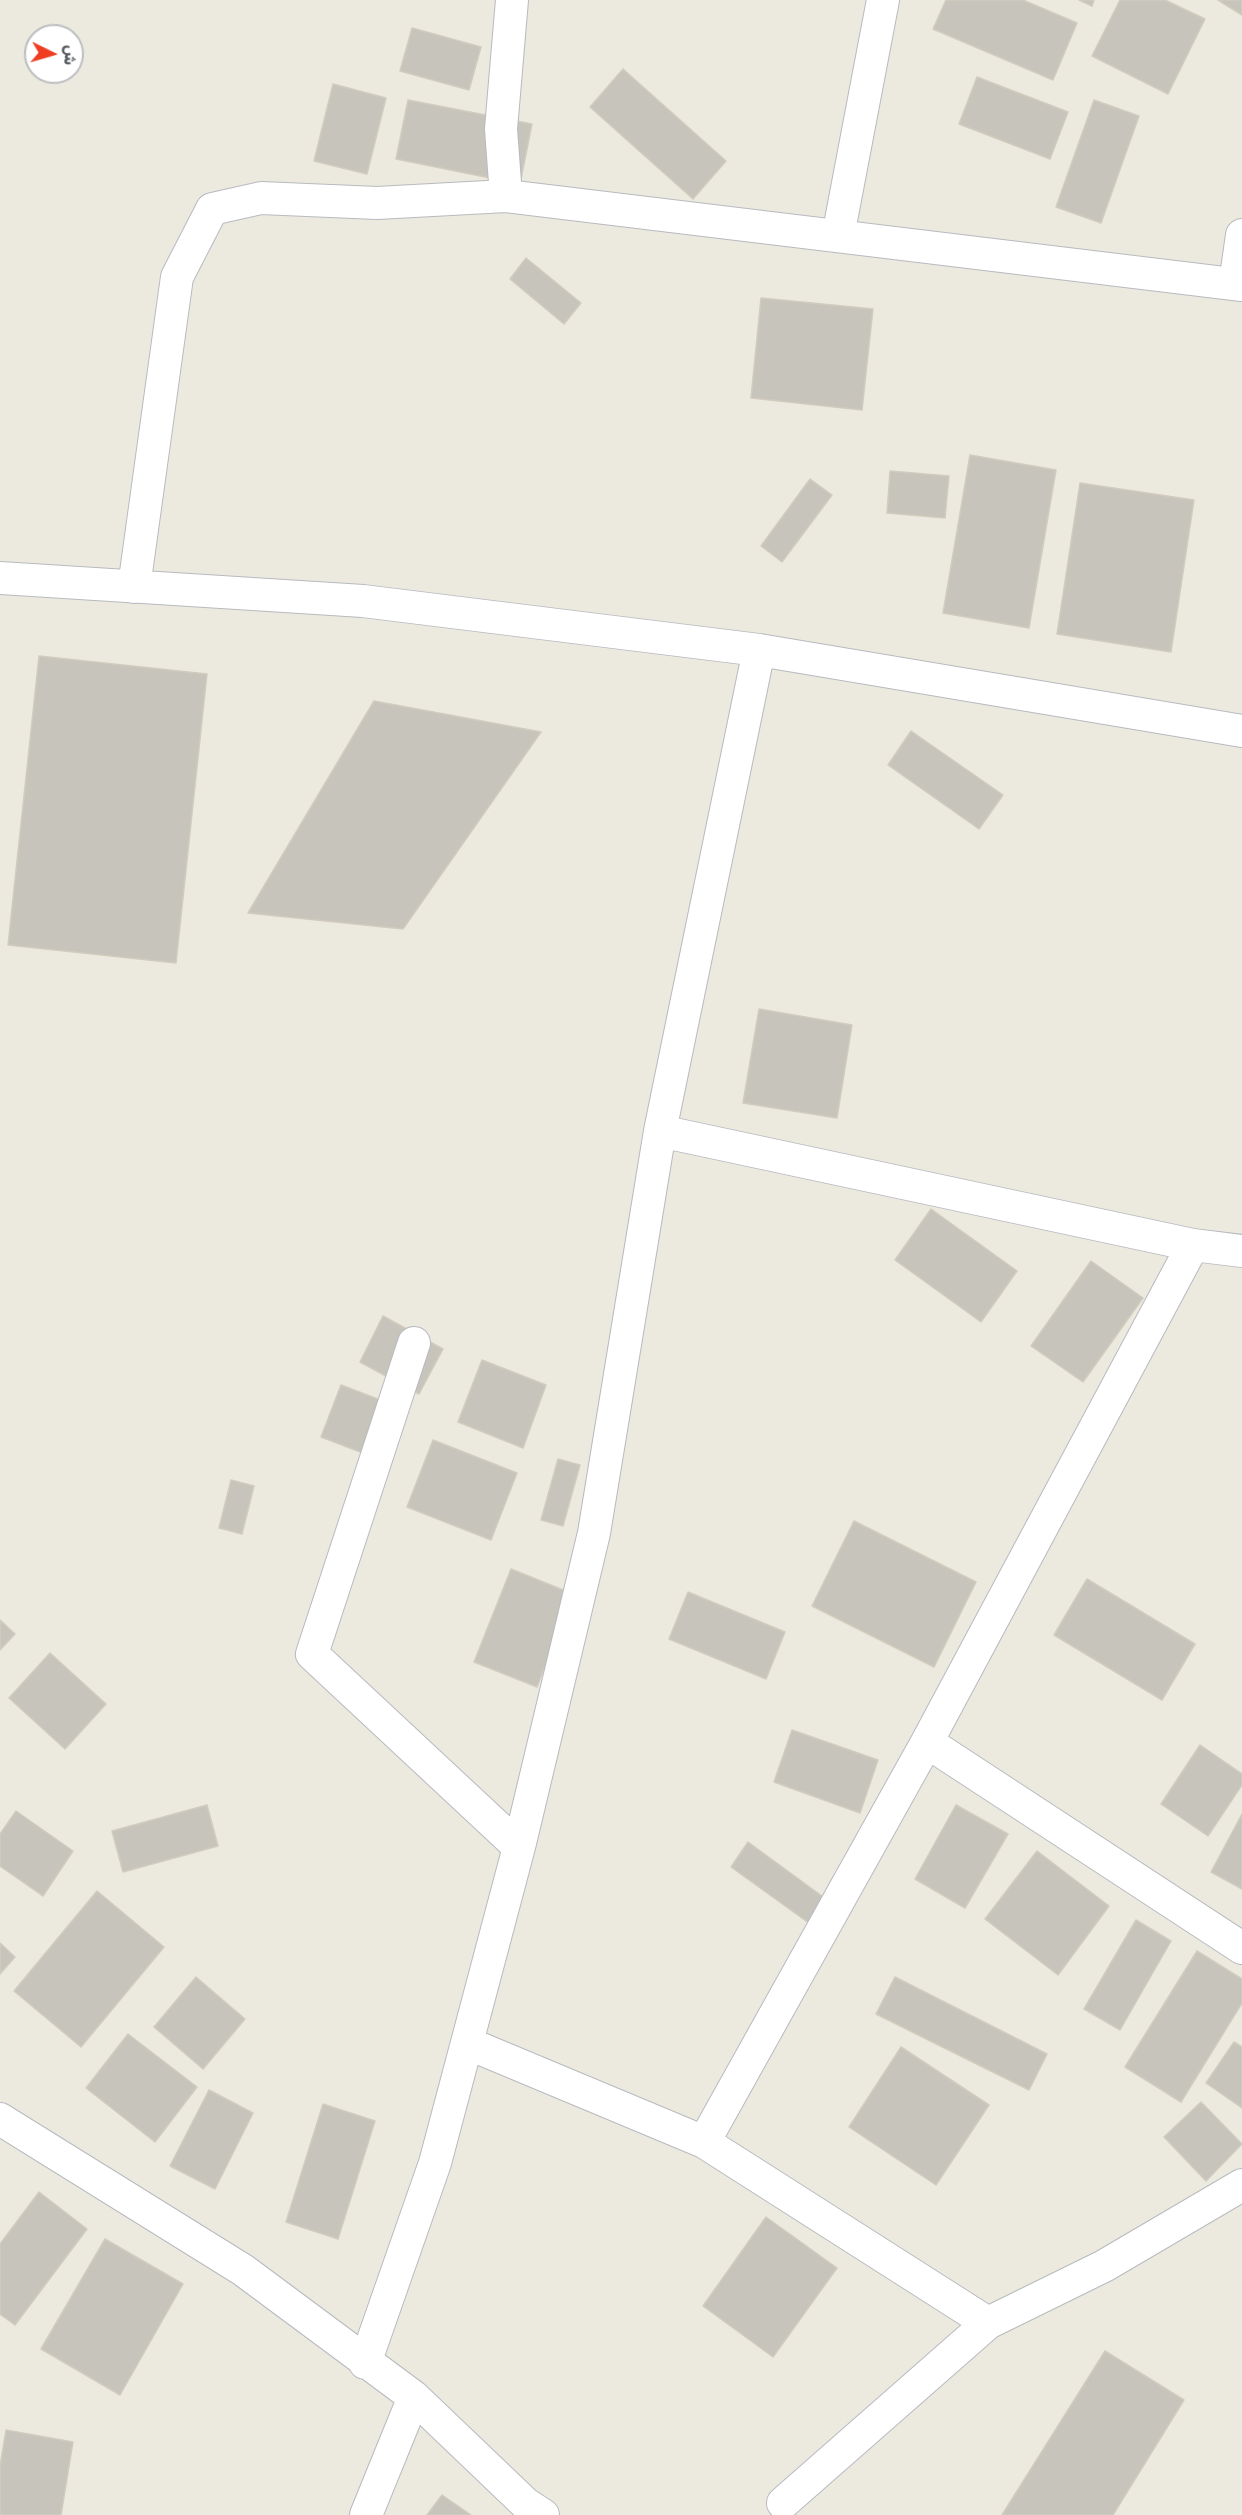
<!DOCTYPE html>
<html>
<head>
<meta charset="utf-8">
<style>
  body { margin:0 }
  #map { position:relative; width:1242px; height:2515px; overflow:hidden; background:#eceadf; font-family:Rubik,Vazirmatn,sans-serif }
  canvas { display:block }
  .north { position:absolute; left:24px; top:24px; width:60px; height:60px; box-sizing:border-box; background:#fff; border:2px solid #bcbec0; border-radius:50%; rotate:95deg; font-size:16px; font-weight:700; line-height:24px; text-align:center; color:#585c61 }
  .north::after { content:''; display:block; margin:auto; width:21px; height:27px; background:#f03d21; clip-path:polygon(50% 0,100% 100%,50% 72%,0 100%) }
</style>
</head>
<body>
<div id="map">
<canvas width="1242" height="2515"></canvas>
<div class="north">ش</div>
</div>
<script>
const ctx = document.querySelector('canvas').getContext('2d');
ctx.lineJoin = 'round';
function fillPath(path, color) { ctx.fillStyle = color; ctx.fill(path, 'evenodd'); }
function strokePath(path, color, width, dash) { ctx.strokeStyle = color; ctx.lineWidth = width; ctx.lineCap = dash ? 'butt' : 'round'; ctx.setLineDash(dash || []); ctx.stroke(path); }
const building = new Path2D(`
  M946 0H1023L1077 23 1053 80 933 29Z
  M1079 0H1094L1092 6Z
  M1120 0H1165L1205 19 1168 94 1092 56Z
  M1218 0H1242V15Z
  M412 28 481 47 469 90 400 71Z
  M623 69 726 161 693 199 590 107Z
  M977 77 1068 112 1050 159 959 124Z
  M333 84 386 98 367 174 314 161Z
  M408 100 532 124 520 184 396 159Z
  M1094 100 1139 116 1101 223 1056 207Z
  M526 258 581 303 564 324 510 279Z
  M761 298 873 309 862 410 751 398Z
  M970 455 1056 470 1029 628 943 613Z
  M890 471 949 476 945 518 887 513Z
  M810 479 832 495 782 562 761 546Z
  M1080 483 1194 500 1171 652 1057 634Z
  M39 656 207 674 176 963 8 945Z
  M374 701 541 732 403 929 248 913Z
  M911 731 1003 795 979 829 888 765Z
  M759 1009 852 1025 837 1118 743 1103Z
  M931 1209 1017 1271 981 1322 895 1260Z
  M1091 1261 1143 1298 1083 1382 1031 1346Z
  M383 1316 443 1349 419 1394 360 1362Z
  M482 1360 546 1385 523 1448 458 1422Z
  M341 1385 404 1409 384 1461 321 1437Z
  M433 1440 517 1473 491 1540 407 1507Z
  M558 1459 580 1465 563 1526 541 1520Z
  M231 1480 254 1486 242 1534 219 1528Z
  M854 1521 976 1582 934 1667 812 1606Z
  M511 1569 573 1594 537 1687 474 1662Z
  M1087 1579 1195 1644 1162 1700 1054 1635Z
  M688 1592 785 1632 766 1679 669 1639Z
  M0 1620 15 1634 0 1650Z
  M50 1653 106 1704 65 1749 9 1698Z
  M792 1730 878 1760 860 1813 774 1782Z
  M1200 1745 1242 1774V1785L1208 1836 1161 1804Z
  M207 1805 218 1846 123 1872 112 1831Z
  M956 1805 1008 1834 965 1908 915 1879Z
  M16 1811 73 1851 43 1896 0 1866V1834Z
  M1242 1814V1889L1211 1872Z
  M748 1842 830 1902 813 1926 731 1867Z
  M1037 1851 1109 1906 1058 1975 985 1919Z
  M97 1891 164 1947 81 2047 14 1991Z
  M1136 1920 1171 1941 1120 2030 1084 2009Z
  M0 1943 15 1957 0 1974Z
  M1197 1951 1242 1979V2003L1181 2102 1125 2067Z
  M196 1977 245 2019 203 2069 154 2027Z
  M895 1977 1047 2054 1029 2090 876 2014Z
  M128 2034 197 2087 155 2142 86 2088Z
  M1234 2042 1242 2047V2108L1206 2083Z
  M901 2047 989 2105 936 2185 849 2127Z
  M209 2090 253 2113 215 2189 170 2166Z
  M1201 2102 1242 2144 1206 2181 1164 2137Z
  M323 2104 375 2121 338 2239 286 2222Z
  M39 2192 87 2229 15 2325 0 2314V2244Z
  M766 2217 837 2268 773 2357 703 2306Z
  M105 2239 183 2284 120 2395 41 2349Z
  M1105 2351 1184 2400 1113 2515H1002Z
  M6 2430 73 2442 61 2515H0V2466Z
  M442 2495 471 2515H427Z`);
const minor = new Path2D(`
  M506 196 501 129 512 0
  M838 236 883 0
  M1235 284 1242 235
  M0 578 363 601 759 650 1242 731
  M134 587 177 277 212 209 261 198 377 203 506 196 1242 285
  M660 1131 1193 1245 1242 1251
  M414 1343 312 1654 519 1847
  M927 1742 1242 1948
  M467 2043 704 2142 927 1742 1193 1245
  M0 2119 243 2270 414 2397 526 2504 543 2515
  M704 2142 988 2323 1104 2266 1242 2185
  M365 2363 435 2163 519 1847 594 1533 660 1131 759 650
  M783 2503 988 2323
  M366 2515 414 2397`);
fillPath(building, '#c7c4bc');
strokePath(building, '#d1ccbd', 1.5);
strokePath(minor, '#b7babf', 34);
strokePath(minor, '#fff', 32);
</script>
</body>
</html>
